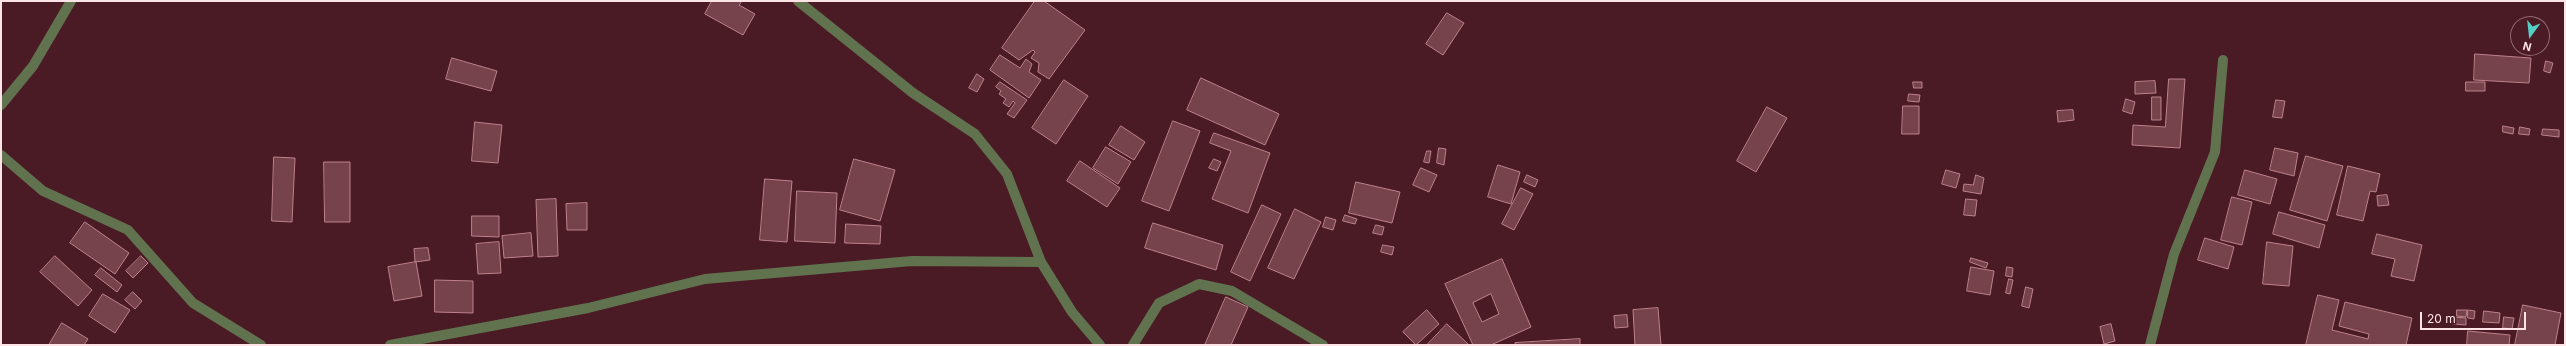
<!DOCTYPE html>
<html>
<head>
<meta charset="utf-8">
<style>
  body { margin:0 }
  #map { position:relative; width:2566px; height:346px; overflow:hidden; background:#4a1a25; font-family:Inter,sans-serif }
  canvas { display:block }
  .frame { position:absolute; inset:0; border:2px solid #fee3e7; pointer-events:none }
  .north { position:absolute; left:2510px; top:16px; width:40px; height:40px; box-sizing:border-box; background:#4a1a25; border:1px solid #926a73; border-radius:50%; rotate:195deg; font-size:11px; font-weight:700; line-height:16px; text-align:center; color:#fee3e7 }
  .north::after { content:''; display:block; margin:auto; width:14px; height:18px; background:#55cec5; clip-path:polygon(50% 0,100% 100%,50% 72%,0 100%) }
  .scale { position:absolute; left:2420px; top:312px; width:106px; height:18px; box-sizing:border-box; border:2px solid #fee3e7; border-top:0; padding-left:5px; font-size:12px; line-height:14px; white-space:nowrap; color:#fee3e7; -webkit-text-stroke:3px #4a1a25; paint-order:stroke }
</style>
</head>
<body>
<div id="map">
<canvas width="2566" height="346"></canvas>
<div class="frame"></div>
<div class="north">N</div>
<div class="scale">20 m</div>
</div>
<script>
const ctx = document.querySelector('canvas').getContext('2d');
ctx.lineJoin = 'round';
function fillPath(path, color) { ctx.fillStyle = color; ctx.fill(path, 'evenodd'); }
function strokePath(path, color, width, dash) { ctx.strokeStyle = color; ctx.lineWidth = width; ctx.lineCap = dash ? 'butt' : 'round'; ctx.setLineDash(dash || []); ctx.stroke(path); }
const building = new Path2D(`
  M712 1H742L739 5 755 14 743 35 705 14Z
  M1035 1H1044L1085 30 1049 79 1038 72 1039 63 1031 58 1035 52 1033 50 1019 60 1002 48Z
  M1447 13 1464 23 1443 55 1426 44Z
  M2475 54 2531 58 2529 83 2474 80Z
  M1000 55 1020 68 1026 59 1032 64 1029 72 1041 80 1029 98 990 70Z
  M452 58 497 71 491 91 446 79Z
  M2546 61 2553 63 2550 73 2544 71Z
  M977 74 984 79 977 92 969 88Z
  M1201 78 1279 114 1265 145 1187 110Z
  M2169 79H2185L2180 148 2132 145 2133 125 2165 127Z
  M1064 80 1088 96 1056 144 1032 128Z
  M2155 81 2156 93 2135 94V82Z
  M1000 82 1027 100 1014 118 1007 114 1015 103 1013 101 1009 107 1003 103 1006 99 999 94 1001 91 996 87Z
  M1913 82H1922V88H1914Z
  M2466 82H2485V91H2466Z
  M1909 94 1920 95 1919 102 1908 101Z
  M2152 97H2161V120H2152Z
  M2126 99 2135 102 2132 114 2123 111Z
  M2276 100 2285 101 2282 118 2273 117Z
  M1903 106H1919V134H1902Z
  M1767 107 1787 118 1756 172 1737 161Z
  M2073 110 2074 120 2058 122 2057 111Z
  M1173 121 1200 131 1169 211 1142 201Z
  M475 122 502 125 498 163 472 161Z
  M1121 126 1145 142 1134 160 1109 145Z
  M2503 126 2514 128 2513 134 2503 132Z
  M2520 127 2530 129 2529 135 2519 134Z
  M2543 129 2559 130V137L2542 135Z
  M1214 133 1270 153 1248 213 1212 199 1231 151 1210 143Z
  M1106 147 1131 162 1118 184 1093 168Z
  M1439 148 1446 149 1444 165 1437 163Z
  M2275 148 2298 153 2294 176 2270 170Z
  M1427 151H1431L1429 163 1424 162Z
  M2306 156 2343 166 2327 221 2290 210Z
  M274 157 295 158 292 222 272 221Z
  M854 159 895 170 880 221 840 210Z
  M1214 159 1221 162 1217 171 1209 168Z
  M1080 161 1120 188 1107 207 1067 181Z
  M324 162H350V222H325Z
  M1498 165 1520 172 1511 204 1488 197Z
  M2348 166 2380 174 2376 192 2370 191 2363 221 2337 215Z
  M1421 168 1437 175 1429 192 1413 185Z
  M1946 170 1960 174 1956 188 1942 184Z
  M2245 170 2277 179 2270 204 2238 195Z
  M1527 175 1538 180 1535 187 1524 182Z
  M1976 175 1984 178 1981 194 1963 191 1964 184 1973 185Z
  M765 179 792 181 787 242 760 240Z
  M1356 182 1400 192 1392 223 1349 213Z
  M1521 188 1533 194 1514 230 1502 224Z
  M797 191 837 193 835 243 795 241Z
  M2387 195 2389 205 2378 206 2377 196Z
  M2232 197 2252 202 2242 245 2221 240Z
  M556 199 558 256 538 257 536 200Z
  M1966 199 1977 200 1975 216 1964 215Z
  M587 203V230H567L566 204Z
  M1262 205 1281 214 1250 281 1231 272Z
  M1295 209 1321 222 1294 279 1268 268Z
  M2279 212 2325 225 2319 248 2273 234Z
  M1345 215 1357 219 1355 224 1343 221Z
  M472 216H499V237L472 236Z
  M1326 217 1336 220 1333 230 1323 227Z
  M85 222 129 253 115 274 70 243Z
  M1153 223 1223 245 1216 270 1145 248Z
  M846 224 881 226 880 244 845 243Z
  M1376 225 1384 227 1382 235 1373 233Z
  M531 233 533 256 504 258 502 236Z
  M2377 234 2422 245 2414 281 2391 276 2395 259 2372 254Z
  M2205 238 2234 247 2228 269 2198 260Z
  M499 242 501 273 478 274 476 244Z
  M2267 242 2293 246 2289 286 2263 284Z
  M1383 245 1394 247 1392 255 1381 252Z
  M428 248 430 260 415 262 414 249Z
  M55 256 92 290 78 306 40 272Z
  M141 256 148 263 133 278 126 271Z
  M1971 258 1988 263 1986 268 1970 262Z
  M1502 259 1531 327 1491 345H1473L1445 284ZM1491 294 1499 314 1482 322 1473 303Z
  M416 262 422 296 394 301 388 267Z
  M1971 267 1994 271 1990 295 1967 291Z
  M2007 267 2013 268 2012 277 2006 276Z
  M101 268 122 285 117 292 95 275Z
  M2009 279 2013 280 2010 294 2006 293Z
  M435 280 473 281V313L435 312Z
  M2026 287 2033 289 2029 308 2022 306Z
  M133 292 142 301 135 309 125 300Z
  M103 294 130 310 115 333 89 316Z
  M2318 295 2339 300 2332 330 2368 339 2369 334 2339 326 2345 302 2412 318 2406 345H2306Z
  M1226 297 1248 307 1231 345H1205Z
  M2523 305 2561 313 2555 345H2515Z
  M1658 308 1661 345H1635L1633 310Z
  M1427 310 1439 324 1416 345 1403 332Z
  M2457 310H2467L2466 317 2457 316Z
  M2468 310 2475 311 2474 319 2468 318Z
  M2484 311 2500 313 2499 323 2483 322Z
  M1627 315 1628 327 1615 328 1614 316Z
  M2454 317 2466 318V325L2453 324Z
  M2504 317 2514 318 2512 329 2503 328Z
  M62 323 88 339 84 345H49Z
  M1447 324 1469 345H1427Z
  M2111 324 2115 341 2104 344 2100 327Z
  M2468 331 2510 335 2509 345H2467Z
  M1580 339V345H1515V343Z`);
const street = new Path2D(`
  M798 1 913 93 975 134 1007 174 1041 262 1072 312 1100 345
  M1 105 33 66 71 1
  M1 155 43 191 128 230 193 303 261 345
  M390 345 588 308 705 279 912 261 1041 262
  M1133 345 1159 303 1199 284 1232 291 1323 345
  M2150 345 2174 254 2215 152 2223 60`);
fillPath(building, '#76424c');
strokePath(building, '#bd828c', 1);
strokePath(street, '#61724e', 10);
</script>
</body>
</html>
